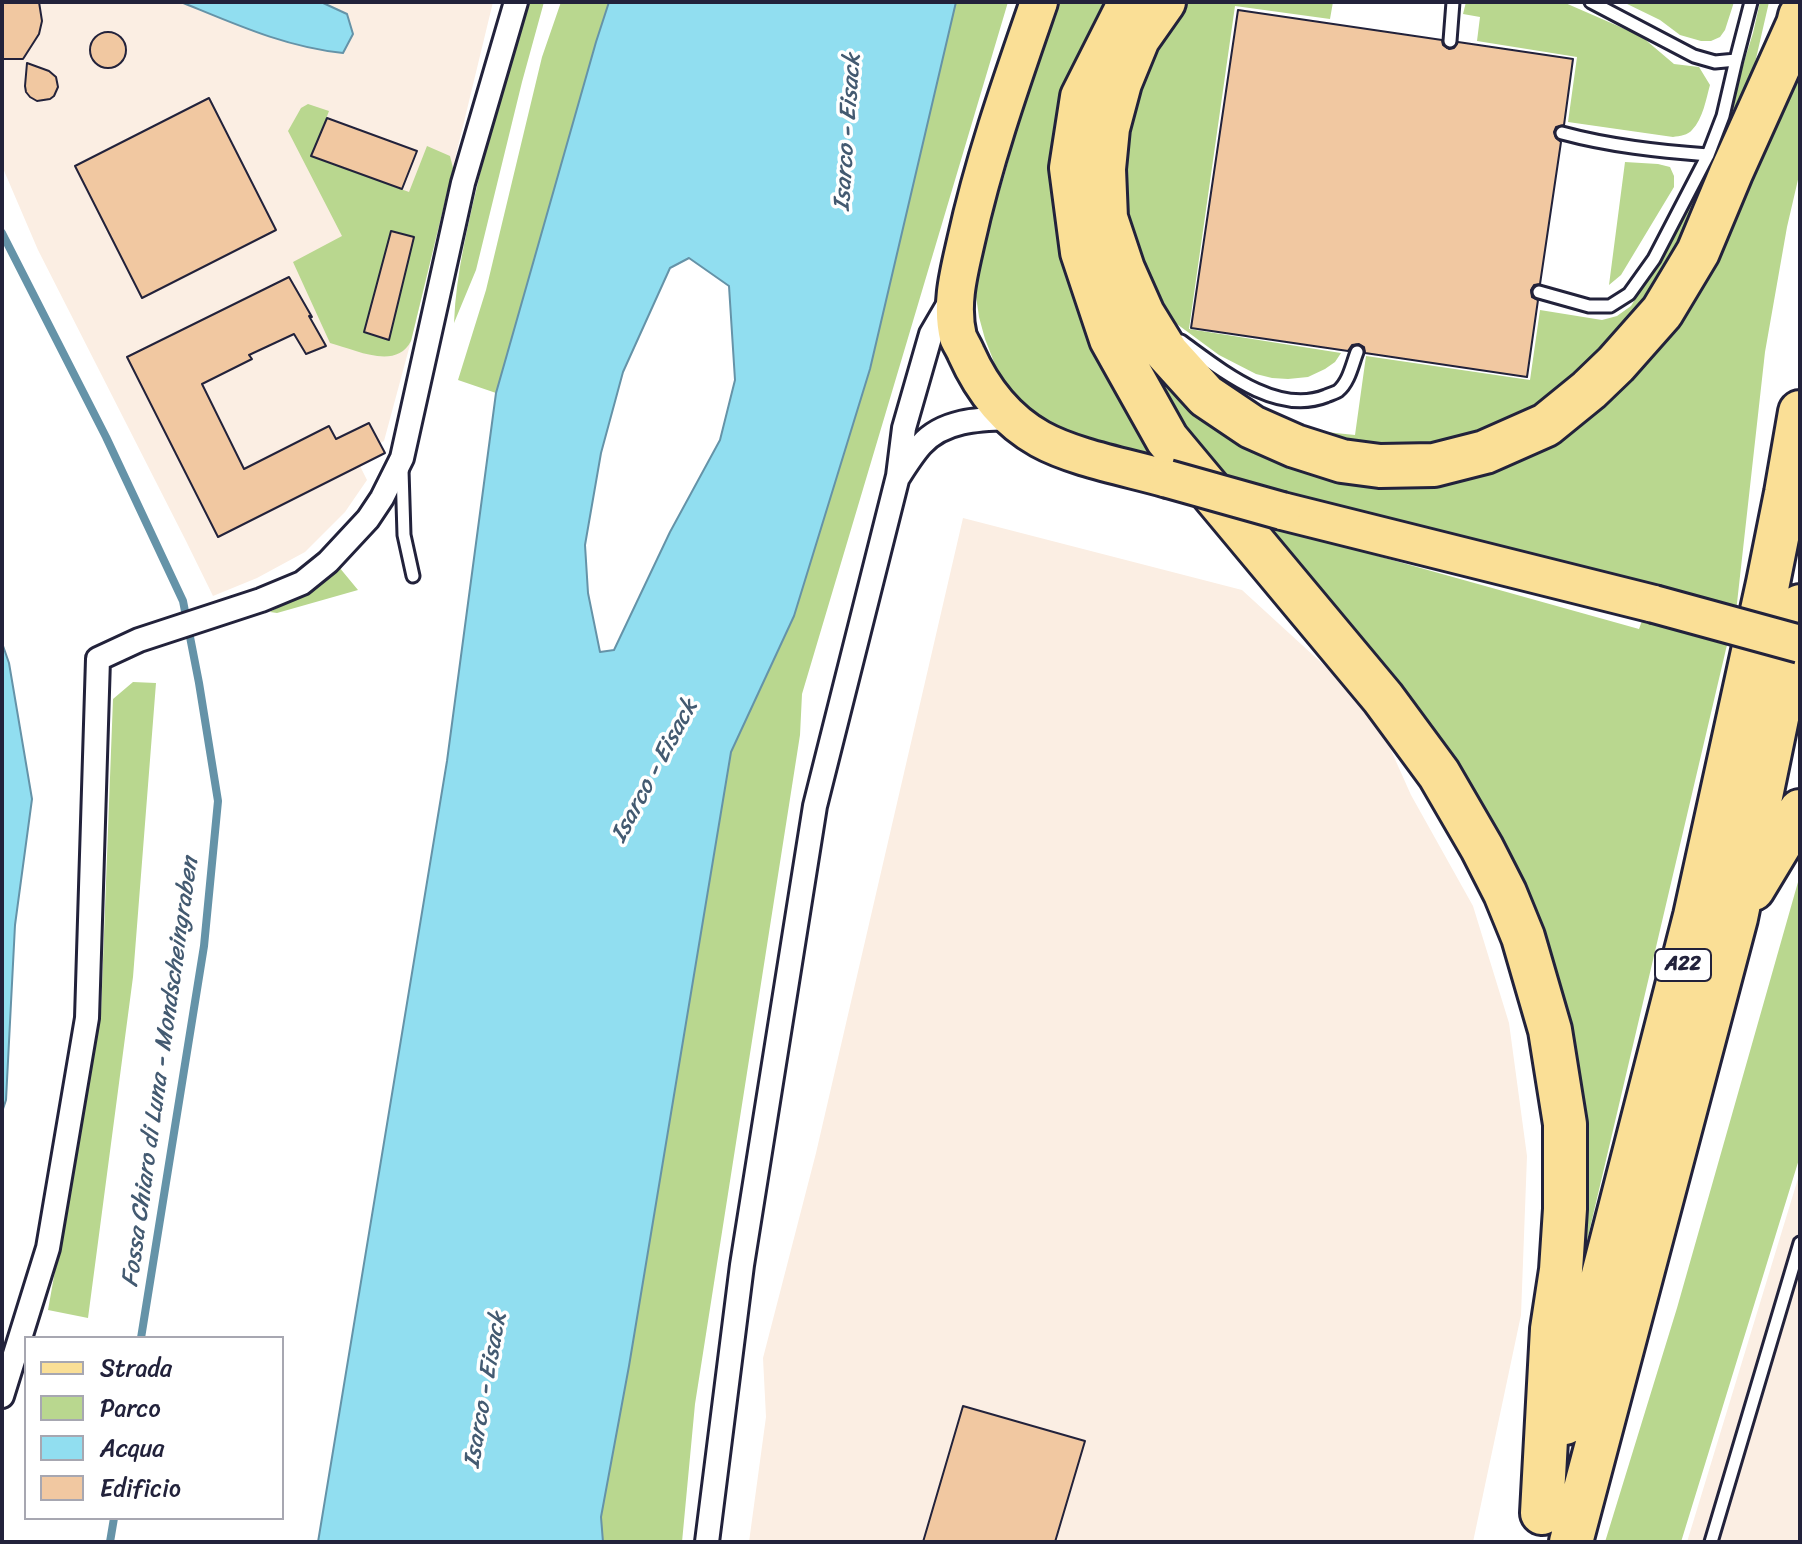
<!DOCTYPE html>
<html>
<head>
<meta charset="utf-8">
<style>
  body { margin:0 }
  #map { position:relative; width:1802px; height:1544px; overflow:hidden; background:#fff; font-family:Sriracha,sans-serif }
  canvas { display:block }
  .frame { position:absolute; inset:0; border:4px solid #22223b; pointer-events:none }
  .legend { position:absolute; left:24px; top:1336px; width:260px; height:184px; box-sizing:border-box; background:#fff; border:2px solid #a7a7b1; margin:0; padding:10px 14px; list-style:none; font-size:24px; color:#22223b }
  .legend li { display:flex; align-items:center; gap:16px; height:40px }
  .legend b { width:40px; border:2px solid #a7a7b1 }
</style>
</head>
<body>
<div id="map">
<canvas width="1802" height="1544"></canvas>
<div class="frame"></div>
<ul class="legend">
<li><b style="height:10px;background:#fadf96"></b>Strada</li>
<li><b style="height:22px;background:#b9d78f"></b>Parco</li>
<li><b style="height:22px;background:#91def0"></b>Acqua</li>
<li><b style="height:22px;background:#f1c8a1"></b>Edificio</li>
</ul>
</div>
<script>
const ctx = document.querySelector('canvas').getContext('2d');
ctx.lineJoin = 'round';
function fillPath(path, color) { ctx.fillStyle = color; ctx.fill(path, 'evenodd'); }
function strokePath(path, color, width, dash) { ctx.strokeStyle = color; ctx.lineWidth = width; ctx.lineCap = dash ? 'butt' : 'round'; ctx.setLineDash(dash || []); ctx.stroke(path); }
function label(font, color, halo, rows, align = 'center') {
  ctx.font = font + ' Sriracha,sans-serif'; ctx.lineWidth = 7; ctx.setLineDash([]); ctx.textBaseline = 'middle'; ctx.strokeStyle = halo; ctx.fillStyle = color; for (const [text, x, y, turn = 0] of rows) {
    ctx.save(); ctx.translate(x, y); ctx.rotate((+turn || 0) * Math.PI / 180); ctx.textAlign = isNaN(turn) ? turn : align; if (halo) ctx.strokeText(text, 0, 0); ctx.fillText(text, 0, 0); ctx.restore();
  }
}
const built = new Path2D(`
  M2 2H493L411 341 384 441 380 443 385 453 360 466 367 480 345 512 305 552 257 578 213 596 186 541 38 250 2 166Z
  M963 518 1242 590 1373 710 1411 795 1473 906 1509 1023 1527 1156 1521 1315 1473 1542H749L766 1417 763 1358 816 1153Z
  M1800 1172V1542H1687Z`);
const green = new Path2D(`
  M526 2H544L522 82 476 270 454 323C456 272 469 220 481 170 495 114 509 58 526 2Z
  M561 2H609L596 42 496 393 458 380 486 290 542 57Z
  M956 2H1008L802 694 800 735 695 1404 682 1542H603L601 1517 629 1366 731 752 794 616 870 369Z
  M1058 2H1117L1065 122 1178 466 1067 438 1022 407 1007 389 996 367 985 339 979 317 976 296 980 251 1004 177 1034 64 1046 25Z
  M1172 2H1333L1330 19 1235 6 1189 329 1341 353 1335 362 1325 369 1308 377 1288 379 1272 378 1256 374 1219 355 1151 305 1119 224 1121 103Z
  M1466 2H1563L1641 36 1674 64 1699 67 1710 85C1706 99 1703 119 1692 130 1688 135 1680 136 1673 137L1568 122 1577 57 1477 41 1480 17 1463 14Z
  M1623 2H1734L1725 30 1720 37 1711 41H1701L1680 35 1660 20Z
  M1760 2H1769L1741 124 1642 318 1592 370 1514 424 1432 449 1307 441 1246 398 1285 420 1316 431 1355 435 1366 356 1530 380 1540 310 1602 320 1617 316 1631 306 1678 229 1715 156 1753 33Z
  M1800 77V171L1787 227 1765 352 1736 612 1726 649 1575 1292 1536 932 1157 395 1138 333 1339 472 1560 427 1735 200ZM1238 478 1653 590V591L1639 629 1281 529Z
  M308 104 329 111 312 156 409 192 427 146 450 156 453 168 411 341C396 371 354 349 330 343L293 262 342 236 288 131 301 108Z
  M1625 162 1658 164 1670 167 1674 176V187L1621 275 1609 285Z
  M339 567 358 590 277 613 270 612 312 587Z
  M133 682 156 683 133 977 88 1318 48 1310 101 1013 113 699Z
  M1800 875V1156L1681 1542H1605L1677 1308Z`);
const water = new Path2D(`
  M181 2H321L347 14 353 34 343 53C285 47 235 24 181 2Z
  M609 2H956L870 369 794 616 731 752 629 1366 601 1517 603 1542H318L447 761 496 393 596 42ZM689 258 729 286 735 380 720 440 670 532 614 650 600 652 588 593 585 545 601 453 623 372 670 268Z
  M2 643 9 663 32 799 15 925 6 1100 2 1112Z`);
const stream = new Path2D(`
  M2 233 106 437 183 601 199 683 218 801 204 946 141 1338
  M110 1542 114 1518`);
const building = new Path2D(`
  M2 2H39L42 21 39 34 23 59H2Z
  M1238 10 1442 40 1443 45 1449 49 1454 48 1458 42 1573 59 1564 125 1556 127 1554 132 1556 138 1561 142 1540 284 1534 285 1531 290 1532 297 1538 300 1527 377 1365 353 1364 347 1359 344 1352 345 1348 351 1191 328Z
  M90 50a18 18 0 1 1 36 0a18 18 0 1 1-36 0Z
  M27 63 49 71 56 77 58 87 54 96 50 99 37 101 30 97 26 92 25 86Z
  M209 98 276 230 142 298 75 166Z
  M327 118 417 151 402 189 311 156Z
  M391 231 414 237 389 340 364 332Z
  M289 277 312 317 309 316 326 346 306 354 294 334 249 355 252 359 202 384 244 469 329 426 336 439 369 423 385 453 218 537 127 357Z
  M963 1406 1085 1441 1055 1542H923Z`);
const service = new Path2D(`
  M1591 2 1694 56 1715 62 1736 60 1751 2
  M1450 41 1453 2
  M1562 133C1610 146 1658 151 1708 155
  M1539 292 1589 306H1610L1629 294 1654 259 1708 155 1723 116 1736 60
  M1181 341C1220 369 1276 416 1326 396 1328 395 1337 392 1338 391 1349 382 1352 365 1357 352
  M402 470 404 535 413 576
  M1711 1542 1800 1243`);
const minor = new Path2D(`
  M899 476C906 465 913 454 921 445 943 420 979 419 1010 418
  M2 1396 48 1248 87 1018 98 659 139 640 261 600 302 583 328 562 368 519 382 498 402 458 463 183 516 2
  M707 1542 742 1265 815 806 898 476 904 428 931 334 952 298`);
const primary = new Path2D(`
  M1039 2C1012 80 984 159 966 241 959 272 950 304 958 337 960 342 964 348 966 353 982 389 1006 420 1040 439 1074 458 1130 468 1168 479
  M1282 511 1654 604`);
const motorway = new Path2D(`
  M1130 2 1082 97 1071 168 1082 252 1111 339 1167 439 1383 698 1439 774 1482 848 1505 893 1523 937 1550 1030 1565 1124V1209L1561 1270 1552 1329 1542 1513
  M1164 2 1138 39 1120 83 1108 128 1104 169 1106 218 1123 269 1143 314 1167 353 1206 396 1252 427 1295 446 1342 461 1380 466 1434 465 1485 452 1546 425 1589 390 1616 364 1662 312 1698 252 1731 173 1798 24 1800 16
  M1753 889 1800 811
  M1565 1423 1695 916 1768 583 1786 493 1800 412
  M1571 1542 1736 918 1800 606`);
const primaryBridge = new Path2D(`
  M1168 479 1282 511
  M1654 604 1800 644`);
const shields = [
  [1683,965,56]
];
const shieldNames = [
  ["A22",1683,965]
];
const waterNames = [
  ["Isarco - Eisack",848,132,-86],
  ["Isarco - Eisack",655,771,-62],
  ["Fossa Chiaro di Luna - Mondscheingraben",161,1072,-82],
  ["Isarco - Eisack",486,1390,-80]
];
fillPath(built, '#fbeee3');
fillPath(green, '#b9d78f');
fillPath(water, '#91def0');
strokePath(water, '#6593a8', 2);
strokePath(stream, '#6593a8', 8);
fillPath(building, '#f1c8a1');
strokePath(building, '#22223b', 2);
strokePath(service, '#22223b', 17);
strokePath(minor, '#22223b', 28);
strokePath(primary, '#22223b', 42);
strokePath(motorway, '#22223b', 48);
strokePath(service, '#fff', 11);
strokePath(minor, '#fff', 22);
strokePath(primary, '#fadf96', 36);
strokePath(motorway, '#fadf96', 42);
strokePath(primaryBridge, '#22223b', 42, []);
strokePath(primaryBridge, '#fadf96', 36);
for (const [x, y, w] of shields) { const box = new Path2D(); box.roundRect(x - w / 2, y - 16, w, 32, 6); ctx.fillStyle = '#fff'; ctx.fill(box); strokePath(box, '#22223b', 2); }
label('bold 20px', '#22223b', null, shieldNames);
label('italic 24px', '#435a71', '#fff', waterNames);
</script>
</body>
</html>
